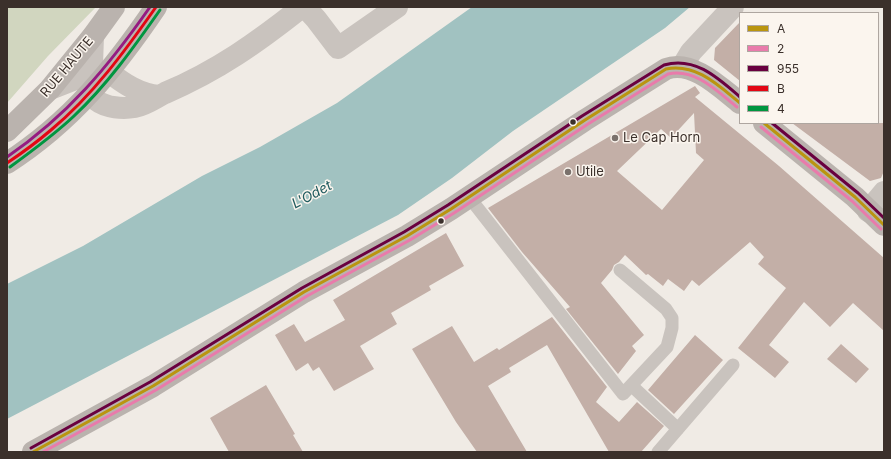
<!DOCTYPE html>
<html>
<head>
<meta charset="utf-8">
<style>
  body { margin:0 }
  #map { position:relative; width:891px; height:459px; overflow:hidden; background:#f0ebe5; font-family:Inter,sans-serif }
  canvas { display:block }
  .frame { position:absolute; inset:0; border:8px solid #3b302b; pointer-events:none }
  .legend { position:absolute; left:739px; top:12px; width:140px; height:112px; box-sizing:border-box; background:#fbf5ee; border:1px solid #aea6a0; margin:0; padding:5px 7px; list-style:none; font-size:12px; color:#3b302b }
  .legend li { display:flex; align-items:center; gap:8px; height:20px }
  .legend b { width:20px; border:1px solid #aea6a0 }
</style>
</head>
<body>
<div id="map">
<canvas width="891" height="459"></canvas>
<div class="frame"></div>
<ul class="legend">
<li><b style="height:5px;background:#ba950f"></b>A</li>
<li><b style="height:5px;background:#e97bab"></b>2</li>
<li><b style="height:5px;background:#69003f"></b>955</li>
<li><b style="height:5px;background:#e30613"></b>B</li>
<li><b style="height:5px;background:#009640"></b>4</li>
</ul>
</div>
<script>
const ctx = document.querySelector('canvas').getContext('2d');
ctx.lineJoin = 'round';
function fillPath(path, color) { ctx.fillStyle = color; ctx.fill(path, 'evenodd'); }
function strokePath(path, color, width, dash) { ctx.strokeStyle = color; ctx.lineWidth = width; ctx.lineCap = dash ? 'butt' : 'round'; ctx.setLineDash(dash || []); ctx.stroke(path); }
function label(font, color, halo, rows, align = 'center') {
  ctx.font = font + ' Inter,sans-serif'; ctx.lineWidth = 3; ctx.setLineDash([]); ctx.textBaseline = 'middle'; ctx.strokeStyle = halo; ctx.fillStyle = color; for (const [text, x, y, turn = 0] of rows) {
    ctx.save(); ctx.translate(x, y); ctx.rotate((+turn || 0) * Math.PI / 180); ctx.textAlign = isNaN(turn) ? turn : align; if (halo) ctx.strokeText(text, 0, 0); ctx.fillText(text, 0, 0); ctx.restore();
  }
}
const green = new Path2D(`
  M7 7H96L48 56 7 103Z`);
const water = new Path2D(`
  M472 7H690L665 28 513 131 452 178 398 215 7 419V284L83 246 202 176 260 147 337 103Z`);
const building = new Path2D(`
  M740 22V81L714 60 715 48Z
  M695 86 700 93 695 97 779 166 884 258V331L853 303 830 327 804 302 769 345 789 362 775 378 738 348 786 288 758 264 764 257 750 242 699 286 692 280 684 291 668 279 663 286 648 274 646 275 625 255 619 262 614 265 612 270 601 283 644 335 632 346 636 351 618 374 566 309 570 307 522 252 488 208ZM694 113 696 153 704 160 662 210 617 171 661 129 671 138Z
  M792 123H884V171L881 178 870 181Z
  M446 233 464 266 429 286 431 290 391 313 397 324 360 346 374 369 334 391 319 367 313 371 308 363 296 371 275 335 294 324 305 342 345 320 333 300Z
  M552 317 607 387 596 402 619 422 637 402 664 426 641 452H609L547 345 509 368 511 372 488 386 527 452H477L456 422 412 349 452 326 474 362 497 348 499 350Z
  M695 335 723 360 674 414 648 390Z
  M841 344 869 369 856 383 827 359Z
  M266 385 295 434 293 435 303 452H229L210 418Z`);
const service = new Path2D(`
  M469 197 623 394 667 347 672 328V318L666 309 620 270
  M632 386 678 429
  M658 452 733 365`);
const minor = new Path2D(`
  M305 7 316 19 338 48 397 7
  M93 36 91 93C92 95 94 99 96 100 106 108 123 109 135 107 146 105 155 98 165 93 217 71 258 42 302 7
  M682 67 691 52 733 7
  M50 89 78 78 109 72C124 84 139 94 159 96
  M868 211 884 192`);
const secondary = new Path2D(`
  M764 123 855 197 884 225
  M7 131 50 89 93 36 114 7
  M7 163C71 122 114 69 156 7
  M33 452 153 386 304 292 407 236 451 209 585 120 666 69C692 59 721 88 740 103`);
const bus1 = new Path2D(`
  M764 123 855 197 884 225
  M33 452 153 386 304 292 407 236 451 209 585 120 666 69C696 63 718 85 740 103`);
const bus2 = new Path2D(`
  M761 127 852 201 881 229
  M43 452 156 390 307 296 410 240 454 213 588 124 668 74C695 68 717 91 737 107`);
const bus3 = new Path2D(`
  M772 123 858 193 884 218
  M31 448 150 382 302 288 404 232 448 205 582 116 664 65C695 56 718 78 740 97`);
const bus4 = new Path2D(`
  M7 163C22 153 37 142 51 130 93 95 125 51 156 7`);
const bus5 = new Path2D(`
  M10 167C32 151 54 135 74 116 107 85 134 47 160 10`);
const bus6 = new Path2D(`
  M7 157C68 115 108 67 150 7`);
const markers = [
  [573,122,3.5,"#3b302b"],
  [615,138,4,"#7a716c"],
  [568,172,4,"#7a716c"],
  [441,221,3.5,"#3b302b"]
];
const streetNames = [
  ["RUE HAUTE",67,67,-50]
];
const poiNames = [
  ["Le Cap Horn",623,138],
  ["Utile",576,172]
];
const waterNames = [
  ["L'Odet",312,195,-28]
];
fillPath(green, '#d1d6bf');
fillPath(water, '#a1c2c1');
fillPath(building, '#c3afa7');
strokePath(service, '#c9c3be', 13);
strokePath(minor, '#c9c3be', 22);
strokePath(secondary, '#bab3ae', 22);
strokePath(bus1, '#ba950f', 3);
strokePath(bus2, '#e97bab', 3);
strokePath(bus3, '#69003f', 3);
strokePath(bus4, '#e30613', 3);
strokePath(bus5, '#009640', 3);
strokePath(bus6, '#951b81', 3);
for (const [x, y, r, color] of markers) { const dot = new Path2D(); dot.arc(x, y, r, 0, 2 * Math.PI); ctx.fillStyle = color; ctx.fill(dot); strokePath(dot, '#fbf5ee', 1.5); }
label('13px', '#3b302b', '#fbf5ee', streetNames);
label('13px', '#3b302b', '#fbf5ee', poiNames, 'left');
label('italic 14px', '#1f5a5e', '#fbf5ee', waterNames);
</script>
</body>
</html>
